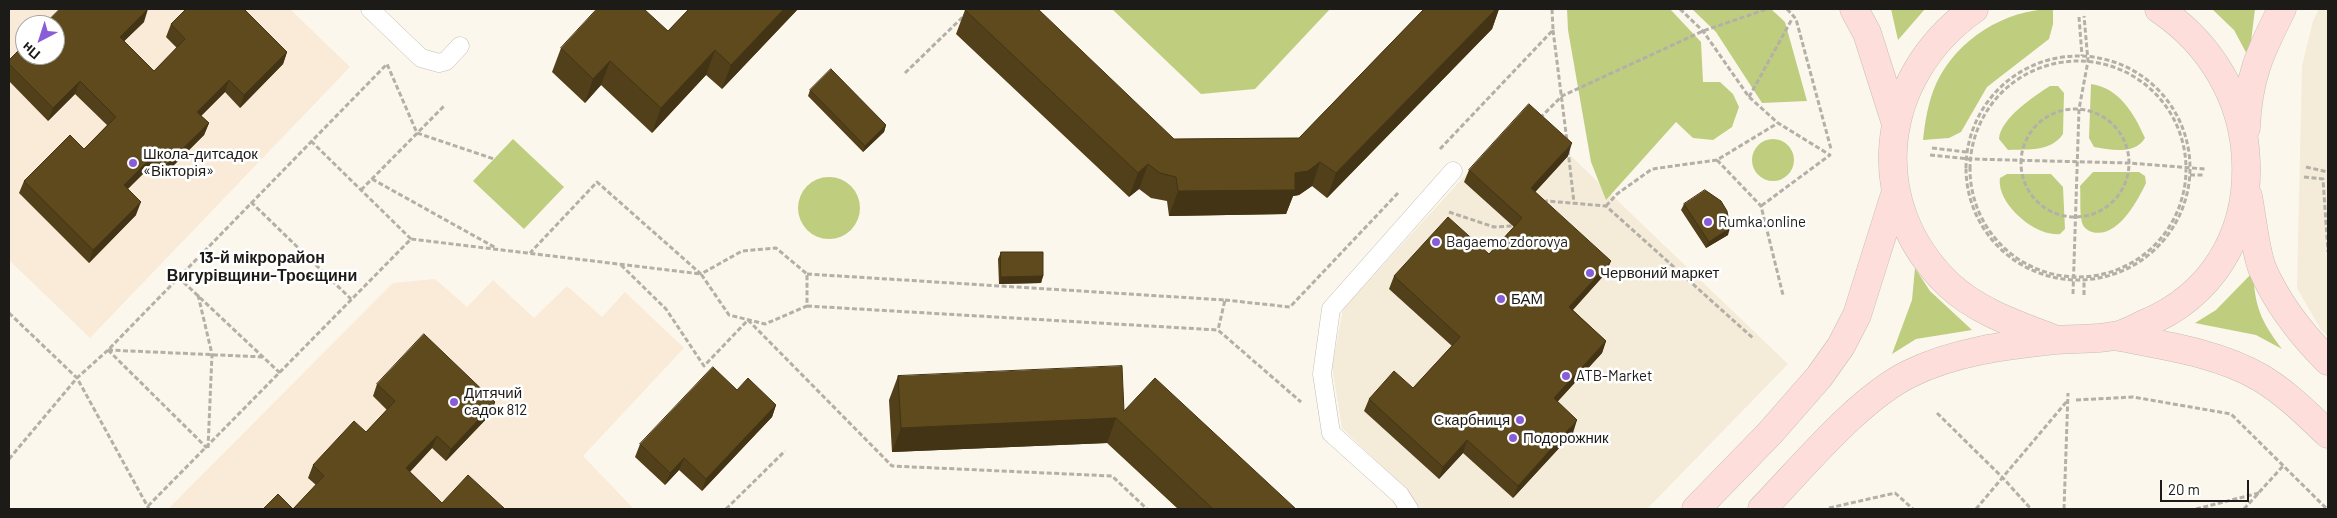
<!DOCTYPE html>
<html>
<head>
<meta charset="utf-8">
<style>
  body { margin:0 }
  #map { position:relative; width:2337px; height:518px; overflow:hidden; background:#fcf7ec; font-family:Barlow,sans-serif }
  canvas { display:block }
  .frame { position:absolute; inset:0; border:10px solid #1d1b17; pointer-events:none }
  .north { position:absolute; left:15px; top:15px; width:50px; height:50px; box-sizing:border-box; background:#fff; border:1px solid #a5a4a2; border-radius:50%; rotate:220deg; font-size:14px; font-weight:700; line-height:20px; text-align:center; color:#1d1b17 }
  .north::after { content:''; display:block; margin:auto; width:18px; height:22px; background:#895dd7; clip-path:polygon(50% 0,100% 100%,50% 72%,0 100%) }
  .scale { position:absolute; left:2160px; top:480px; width:89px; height:22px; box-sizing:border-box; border:2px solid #1d1b17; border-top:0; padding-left:6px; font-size:15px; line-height:18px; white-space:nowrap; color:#1d1b17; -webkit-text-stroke:4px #fff; paint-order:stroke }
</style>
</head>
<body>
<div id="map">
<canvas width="2337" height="518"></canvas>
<div class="frame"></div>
<div class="north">Пн</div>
<div class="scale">20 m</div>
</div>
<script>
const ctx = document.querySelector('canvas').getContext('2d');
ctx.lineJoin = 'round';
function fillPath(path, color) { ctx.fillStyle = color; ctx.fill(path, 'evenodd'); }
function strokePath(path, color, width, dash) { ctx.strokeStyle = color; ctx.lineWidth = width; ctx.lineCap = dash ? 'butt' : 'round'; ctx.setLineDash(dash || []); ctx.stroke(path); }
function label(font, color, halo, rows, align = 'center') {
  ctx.font = font + ' Barlow,sans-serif'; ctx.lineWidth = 5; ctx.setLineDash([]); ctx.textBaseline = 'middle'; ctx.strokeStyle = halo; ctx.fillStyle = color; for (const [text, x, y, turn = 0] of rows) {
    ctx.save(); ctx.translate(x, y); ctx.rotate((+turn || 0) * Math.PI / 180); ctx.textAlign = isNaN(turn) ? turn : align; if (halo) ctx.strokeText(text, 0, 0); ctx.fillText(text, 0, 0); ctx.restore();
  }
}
const built = new Path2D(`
  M2319 9H2328V337L2321 330 2297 288 2302 66 2313 21Z
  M1524 111 1788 364 1647 509H1414L1407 490 1342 428 1332 367 1343 309Z`);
const education = new Path2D(`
  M9 9H290L350 67 90 338 9 260ZM25 25H55V55H25Z
  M435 279 467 307 493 280 534 318 567 286 602 317 625 292 684 348 583 456 634 509H168L393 283Z`);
const green = new Path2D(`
  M1112 9H1330L1255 89 1201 94Z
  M1567 9H1670L1701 42 1703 82H1720L1733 94 1739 107 1732 127 1713 140 1693 138 1676 122 1606 200 1591 162 1568 30Z
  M1692 9H1771L1785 22 1807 101 1762 103 1716 32Z
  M1891 9H1925L1898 40Z
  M2053 9V24L2049 39 1987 87 1961 132 1949 138 1923 140C1925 122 1928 102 1936 84 1956 40 2005 9 2053 9Z
  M2212 9H2255L2249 58 2234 30Z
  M2091 84C2119 88 2134 113 2145 138 2135 155 2111 150 2094 147L2089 138Z
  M2050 86H2058L2064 93 2063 134C2051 152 2028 149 2008 150L1999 139C2000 119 2034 96 2050 86Z
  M513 139 564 187 524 229 473 181Z
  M1752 160a21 21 0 1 1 42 0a21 21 0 1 1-42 0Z
  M2093 172H2139L2145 176 2146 183C2137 202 2117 239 2092 232 2089 231 2084 228 2083 225 2079 217 2081 195 2080 186Z
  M2007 174H2051L2063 187 2065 229 2060 234C2035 237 1996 203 2000 178Z
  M798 208a31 31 0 1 1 62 0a31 31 0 1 1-62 0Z
  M1915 268 1930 291 1972 330 1916 339 1892 354 1912 300Z
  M2253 272C2255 308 2261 321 2282 349L2256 335 2195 323 2216 310Z`);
const path = new Path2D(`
  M1680 9 1703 31 1749 97 1778 123
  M1787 9 1796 19 1831 149
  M2079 17 2082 56
  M1553 30 1567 141
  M1966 168a112 112 0 1 1 224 0a112 112 0 1 1-224 0Z
  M1970 169a108 108 0 1 1 216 0a108 108 0 1 1-216 0Z
  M905 73 971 9
  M1749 97 1792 19
  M2021 163a54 54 0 1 1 108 0a54 54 0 1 1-108 0Z
  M1540 118 1562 96 1703 31 1767 9
  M311 141 411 239
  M1932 148 1966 152
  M1440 149 1553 30 1552 9
  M1568 150 1574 203
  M1930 155 1970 159 2129 163 2205 169
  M1717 160 1761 206 1783 295
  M2306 167 2328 172
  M2190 175H2205
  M2304 177 2323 179 2328 252
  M372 179 496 248
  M361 190 445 105
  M251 202 351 299
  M1543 202 1547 201 1606 206 1754 339
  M1606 206 1617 194 1652 169 1717 160 1778 123 1830 155 1761 206
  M1449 212 1494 227 1513 226
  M621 265 666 309 704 366 748 320 892 466 1112 476 1147 509
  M807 274 1225 300 1218 330
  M178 277 280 373
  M2073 294 2079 109 2088 61 2084 16
  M198 295 212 354 208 448
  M2084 295V281
  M1225 300 1290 307 1398 193
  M807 306 1218 330 1301 402
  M9 313 77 378 149 509
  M108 350 264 357
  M108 350 207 448
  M2076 400 2133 397 2231 414 2327 509
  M1937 413 2003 478 2031 509
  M9 459 77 378 108 350 387 64 417 133 494 159
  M148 506 411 239 701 274 729 315 765 324 807 306V274L776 248 742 251 701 274 597 182 530 253
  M1829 508 1895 493 1913 509
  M726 509 785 451
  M1976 509 2068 400
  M2064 509 2068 393
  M2196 509 2259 493
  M2244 509 2283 466`);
const lane = new Path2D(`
  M370 9 421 58 439 63 446 61 460 46
  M1409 509 1400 495 1331 433 1322 374 1331 309 1453 171`);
const secondary = new Path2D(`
  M1854 9 1867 33 1896 124
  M1974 9C1879 76 1863 203 1949 285 1978 312 2018 325 2054 339
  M2246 128C2248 78 2260 52 2282 9
  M2248 196C2252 216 2255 249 2262 268 2277 303 2301 334 2328 361
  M2115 336C2162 345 2219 353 2261 378 2286 393 2307 414 2328 434
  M1696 509 1770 433 1819 377 1841 346 1857 315 1896 191
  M1762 509C1803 467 1857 400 1909 374 1953 352 2006 345 2055 340 2074 338 2094 340 2113 336 2124 335 2135 328 2144 324 2212 296 2249 235 2246 162 2244 99 2211 44 2159 9`);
const wall = new Path2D(`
  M689 9H798L722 89 706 75 652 133 601 85 585 103 552 72 561 48 668 31Z
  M1424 9H1499L1492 29 1327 198 1312 186 1299 195 1293 196 1286 214 1169 216 1167 201 1151 198 1139 189 1129 197 956 34 965 10 1174 139 1299 138Z
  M144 22 124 41 154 71 177 48 166 37 171 24 287 52 283 64 240 108 225 92 201 116 209 123 204 135 161 178 150 167 128 189 136 215 89 263 19 193 24 181 84 149 107 125 75 94 48 121 9 81V60Z
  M810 90 886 125 884 132 863 152 808 96Z
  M1568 156 1535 192 1606 273 1573 310 1606 341 1602 353 1557 402 1573 433 1513 498 1463 453 1439 479 1364 411 1369 399 1413 388 1452 346 1389 289 1394 276 1489 254 1514 227 1464 182 1469 170Z
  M1684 204 1728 235 1706 248 1681 210Z
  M1001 252 1043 276 1041 283 999 284 998 259Z
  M898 376 1124 411 1296 509H1178L1107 443 892 452 889 400Z
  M377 384 495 402 491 414 446 461 432 448 410 472 442 503 505 509H293L316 485 308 478 313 465 366 432 387 410 373 396Z
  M737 390 776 405 772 417 702 491 679 470 665 485 635 457 640 444Z`);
const shadedWall = new Path2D(`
  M148 9 144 22 115 50 120 37Z
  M784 9H798L722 89 731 65Z
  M1496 9H1499L1492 29 1327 198 1336 173Z
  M715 50 706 75 652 133 661 108Z
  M287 52 283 64 240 108 244 95Z
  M610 61 601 85 585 103 593 79Z
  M229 80 225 92 193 124 197 112Z
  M80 81 75 94 48 121 53 108Z
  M209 123 204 135 161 178 165 166Z
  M886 125 884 132 863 152 865 146Z
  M1572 143 1568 156 1527 201 1531 188Z
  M154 155 150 167 119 197 124 185Z
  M1320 162 1312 186 1299 195 1293 196 1286 214 1169 216 1178 191Z
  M1148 164 1139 189 1129 197 1138 173Z
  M141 202 136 215 89 263 93 250Z
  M1730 228 1728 235 1706 248 1709 242Z
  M1611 261 1606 273 1564 319 1569 307Z
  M1043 276 1041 283 999 284 1001 277Z
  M1606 341 1602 353 1549 411 1554 398Z
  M495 402 491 414 446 461 451 449Z
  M776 405 772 417 702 491 706 479Z
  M1116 418 1107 443 892 452 901 428Z
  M1577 420 1573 433 1513 498 1518 486Z
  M437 436 432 448 401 481 406 468Z
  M1467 440 1463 453 1439 479 1443 467Z
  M684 458 679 470 665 485 670 473Z`);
const building = new Path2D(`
  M60 9H148L120 37 154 71 185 39 171 24 186 9H244L287 52 244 95 229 80 197 112 209 123 165 166 154 155 124 185 141 202 93 250 24 181 70 135 84 149 116 117 80 81 53 108 9 64V60L25 44V55H55V25H44Z
  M597 9H644L668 31 689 9H784L731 65 715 50 661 108 610 61 593 79 561 48Z
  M966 9H1038L1174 139 1299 138 1424 9H1496L1336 173 1320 162 1308 171 1295 173V190L1178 191 1176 177 1160 173 1148 164 1138 173 965 10Z
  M831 69 886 125 865 146 810 90Z
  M1529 104 1572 143 1531 188 1611 261 1569 307 1606 341 1554 398 1577 420 1518 486 1467 440 1443 467 1369 399 1394 371 1413 388 1460 337 1394 276 1448 217 1489 254 1522 218 1469 170Z
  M1705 190 1721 201 1727 211 1730 228 1709 242 1684 204Z
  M1001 252H1043V276L1001 277Z
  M424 334 495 402 451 449 437 436 406 468 442 503 468 475 505 509H263L278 494 293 509 324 476 313 465 354 421 366 432 395 401 377 384Z
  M1122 366 1124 411 1155 378 1296 509H1213L1116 418 901 428 898 376Z
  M713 367 737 390 748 378 776 405 706 479 684 458 670 473 640 444Z`);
const markers = [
  [133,163,5,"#895dd7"],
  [1708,222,5,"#895dd7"],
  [1436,242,5,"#895dd7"],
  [1590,273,5,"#895dd7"],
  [1501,299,5,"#895dd7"],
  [1566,376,5,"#895dd7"],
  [454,402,5,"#895dd7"],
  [1520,420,5,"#895dd7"],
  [1513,438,5,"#895dd7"]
];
const poiNames = [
  ["Школа-дитсадок",143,154],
  ["«Вікторія»",143,171],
  ["Rumka.online",1718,222],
  ["Bagaemo zdorovya",1446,242],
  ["Червоний маркет",1600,273],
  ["БАМ",1511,299],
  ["ATB-Market",1576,376],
  ["Дитячий",464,393],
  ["садок 812",464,410],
  ["Скарбниця",1510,420,"right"],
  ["Подорожник",1523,438]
];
const neighbourhoodNames = [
  ["13-й мікрорайон",262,258],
  ["Вигурівщини-Троєщини",262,276]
];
fillPath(built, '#f4ebd9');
fillPath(education, '#faebd8');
fillPath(green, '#bfcd7f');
strokePath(lane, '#c4bfb4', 19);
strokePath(secondary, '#c4bfb4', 29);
strokePath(path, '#b4b0a7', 3, [5, 2.5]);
strokePath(lane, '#fff', 18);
strokePath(secondary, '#fededb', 28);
fillPath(wall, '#514019');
fillPath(shadedWall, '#423414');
fillPath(building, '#5e4a1d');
strokePath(building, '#423414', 1);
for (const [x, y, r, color] of markers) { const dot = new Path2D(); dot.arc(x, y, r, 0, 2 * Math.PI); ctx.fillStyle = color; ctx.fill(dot); strokePath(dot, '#fff', 2); }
label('15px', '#1d1b17', '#fff', poiNames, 'left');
label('bold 16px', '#1d1b17', '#fff', neighbourhoodNames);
</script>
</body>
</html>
